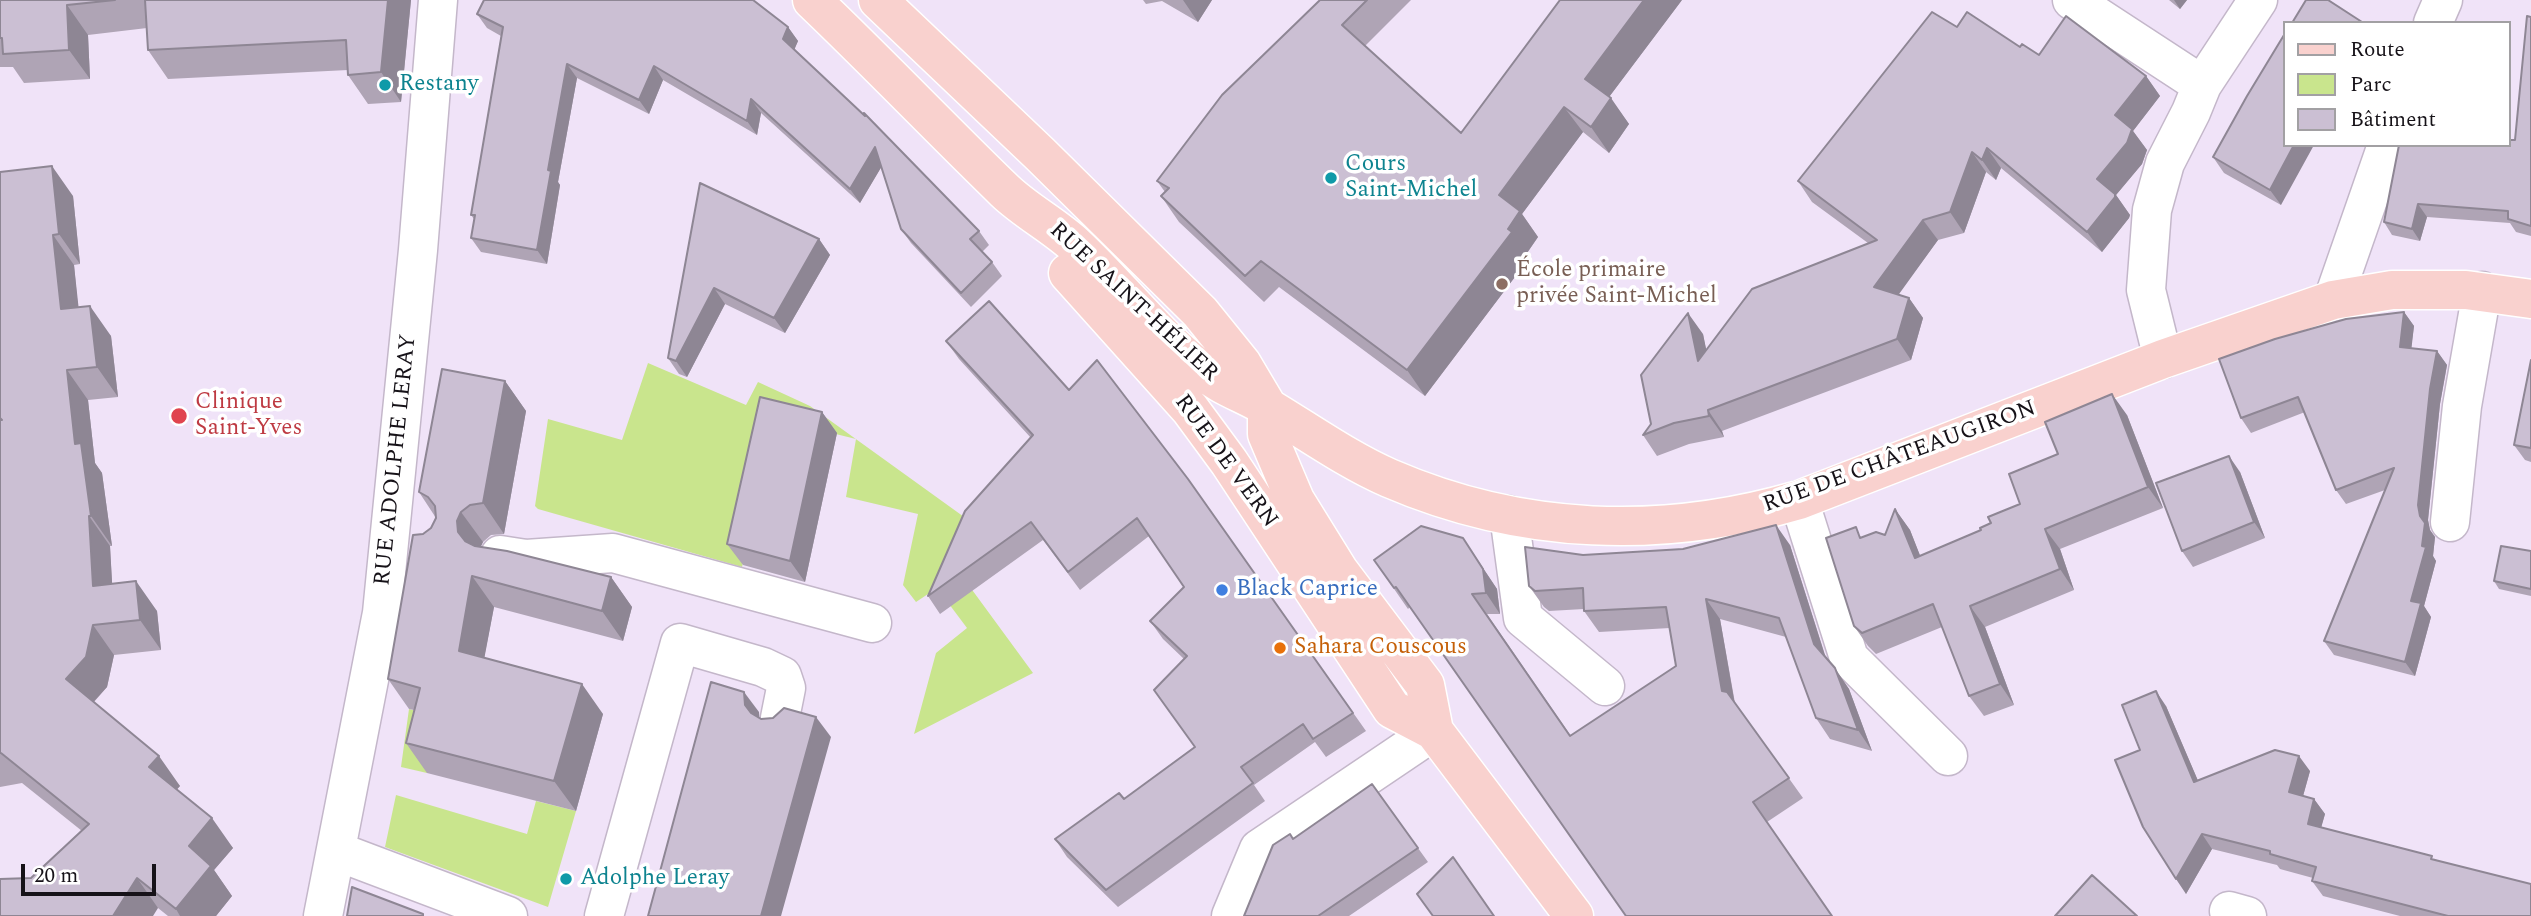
<!DOCTYPE html>
<html>
<head>
<meta charset="utf-8">
<style>
  body { margin:0 }
  #map { position:relative; width:2531px; height:916px; overflow:hidden; background:#f0e3f8; font-family:Spectral,serif }
  canvas { display:block }
  .legend { position:absolute; left:2283px; top:21px; width:228px; height:126px; box-sizing:border-box; background:#fff; border:2px solid #a2a0a3; margin:0; padding:9px 12px; list-style:none; font-size:21px; color:#161218 }
  .legend li { display:flex; align-items:center; gap:14px; height:35px }
  .legend b { width:35px; border:2px solid #a2a0a3 }
  .scale { position:absolute; left:21px; top:864px; width:135px; height:32px; box-sizing:border-box; border:4px solid #161218; border-top:0; padding-left:9px; font-size:21px; line-height:24px; white-space:nowrap; color:#161218; -webkit-text-stroke:5px #fff; paint-order:stroke }
</style>
</head>
<body>
<div id="map">
<canvas width="2531" height="916"></canvas>
<ul class="legend">
<li><b style="height:9px;background:#f9d1ce"></b>Route</li>
<li><b style="height:19px;background:#c9e58d"></b>Parc</li>
<li><b style="height:19px;background:#cbbfd3"></b>Bâtiment</li>
</ul>
<div class="scale">20 m</div>
</div>
<script>
const ctx = document.querySelector('canvas').getContext('2d');
ctx.lineJoin = 'round';
function fillPath(path, color) { ctx.fillStyle = color; ctx.fill(path, 'evenodd'); }
function strokePath(path, color, width, dash) { ctx.strokeStyle = color; ctx.lineWidth = width; ctx.lineCap = dash ? 'butt' : 'round'; ctx.setLineDash(dash || []); ctx.stroke(path); }
function label(font, color, halo, rows, align = 'center') {
  ctx.font = font + ' Spectral,serif'; ctx.lineWidth = 7; ctx.setLineDash([]); ctx.textBaseline = 'middle'; ctx.strokeStyle = halo; ctx.fillStyle = color; for (const [text, x, y, turn = 0] of rows) {
    ctx.save(); ctx.translate(x, y); ctx.rotate((+turn || 0) * Math.PI / 180); ctx.textAlign = isNaN(turn) ? turn : align; if (halo) ctx.strokeText(text, 0, 0); ctx.fillText(text, 0, 0); ctx.restore();
  }
}
const green = new Path2D(`
  M648 363 746 405 758 382 810 406 978 527 959 572 1033 673 914 734 936 653 967 628 937 588 916 602 903 585 918 514 846 497 856 439 775 419 742 567 538 509 535 506 548 419 622 440Z
  M409 709 442 718 427 773 401 767Z
  M396 795 527 834 536 801 576 811 548 907 385 847Z`);
const minor = new Path2D(`
  M2072 0 2202 85
  M2433 23 2443 0
  M2333 300 2387 145
  M2163 359 2146 290 2152 210 2165 163 2191 112 2202 85 2258 0
  M1799 500 1849 658 1948 756
  M1509 515 1523 618 1605 686
  M2450 522 2462 406 2482 291
  M500 555 526 559 613 553 872 623
  M336 851 508 916
  M2229 911 2247 916
  M323 916 382 613 418 250 438 0
  M604 916 680 643 763 667 782 676 786 688 780 718
  M1231 916 1259 849 1434 731`);
const major = new Path2D(`
  M812 0C877 62 940 128 1005 191 1026 211 1053 225 1075 245 1118 285 1154 333 1200 369 1225 389 1247 394 1272 410 1310 433 1348 460 1389 478 1521 535 1662 540 1799 500L2163 359 2333 300 2392 290H2466L2531 299
  M878 0 1040 154 1200 312 1242 364 1267 406
  M1068 273 1190 409 1229 462 1392 709 1434 731
  M1267 406V434L1295 500 1339 571 1425 685 1434 731 1574 916`);
const wall = new Path2D(`
  M0 0H411L401 102 368 104 348 75V70L168 79 148 50 147 28 88 35 90 79 24 83 13 67H0Z
  M1143 0H1212L1198 22 1162 1 1146 4Z
  M1320 0H1411L1365 46 1461 133 1682 0 1609 97 1629 124 1609 153 1583 132 1522 214 1538 237 1527 253 1530 257 1425 396 1279 287 1264 302 1179 222 1161 196 1165 192 1157 181Z
  M2169 0H2187L2180 9Z
  M477 14 788 27 798 41 794 49 979 231 989 245 982 252 992 262 1002 276 971 307 911 243 901 229 881 167 860 203 761 113 757 135 663 80 649 114 577 78 558 182 560 185 547 264 481 252 471 238 474 219 471 215 501 36 487 28Z
  M2531 17V236L2516 232 2510 223 2427 217 2420 241 2392 235 2384 222 2515 140Z
  M1957 27 2020 47 2039 55 2146 76 2160 96 2133 131 2147 150 2142 164 2116 195 2130 215 2129 218 2102 252 2001 168 1996 180 1986 172 1964 233 1938 240 1898 294 1909 298 1923 318 1911 360 1722 431 1724 437 1689 444 1657 456 1643 435 1651 424 1703 334 1706 350 1868 243 1812 202 1798 181Z
  M2284 35 2281 205 2224 173 2213 157Z
  M0 172 73 196 80 264 74 265 78 308 111 336 118 397 88 400 95 463 102 473 112 546H110L112 584 157 611 161 650 114 655 107 687 94 702 180 786 177 789 233 848 214 870 232 896 216 916H168L158 908 31 878 82 831 22 783 0 787Z
  M700 183 819 239 830 255 785 333 725 304 687 377 679 374 668 358Z
  M2404 312 2414 326 2411 348 2437 351 2447 365 2440 404 2428 520 2430 530 2435 537 2433 556 2436 561 2424 606 2431 617 2415 676 2334 655 2324 641 2385 490 2346 504 2336 490 2305 412 2251 433 2241 418Z
  M946 341 1069 390 1188 479 1366 731 1326 757 1315 742 1254 785 1265 801 1118 907 1067 857 1055 839 1124 799 1194 747 1184 659 1163 639 1150 621 1184 587 1149 536 1080 590 1043 540 940 614 928 596 1031 438 959 359Z
  M2531 360V462L2525 460 2514 445Z
  M505 381 526 411 504 534 491 535 483 542 480 547 611 577 632 607 623 641 494 607 484 658 603 714 576 811 427 773 406 743 414 710 409 709 388 679 423 534 431 528 436 518 419 492Z
  M822 412 837 433 805 582 743 565 727 544Z
  M2127 415 2163 508 2060 549 2074 590 1985 627 2014 705 1984 716 1969 696 1942 627 1876 654 1868 646 1854 626 1863 537 1885 535 1895 509 1910 530 1920 556 1981 530 2020 504 2058 454Z
  M2240 472 2265 538 2193 567 2182 551Z
  M1463 538 1497 589 1500 614H1487L1571 736 1676 666 1670 628 1599 632 1584 611V609L1549 611 1544 607 1529 586 1583 555 1790 545 1826 658 1849 689 1872 751 1830 739 1816 718 1786 637 1720 619 1735 703 1803 798 1626 916 1410 607 1408 609 1374 560Z
  M2531 551V596L2499 589 2494 581Z
  M2166 706 2198 781 2310 771 2303 796 2314 799 2325 814 2321 827 2435 859 2531 916H2400L2323 896 2312 881 2313 878 2280 869 2277 865 2212 849 2186 894 2140 750Z
  M1372 784 1428 862 1349 916H1244L1293 839Z`);
const shadedWall = new Path2D(`
  M388 0H411L401 102 381 72Z
  M1183 0H1212L1198 22Z
  M1644 0H1682L1603 105 1585 79Z
  M2174 0H2187L2180 9Z
  M67 5 88 35 90 79 69 50Z
  M788 27 798 41 793 53 783 39Z
  M567 64 577 78 558 182 560 185 547 264 537 250 548 170Z
  M654 66 663 80 649 114 639 100Z
  M2146 76 2160 96 2133 131 2147 150 2142 164 2116 195 2130 215 2129 218 2102 252 2087 232 2097 179 2115 115Z
  M1611 98 1629 124 1609 153 1591 127Z
  M751 99 761 113 757 135 747 121Z
  M1564 107 1583 132 1522 214 1538 237 1527 253 1530 257 1425 396 1407 370 1508 229 1499 195Z
  M2294 145H2314L2281 205 2270 190Z
  M875 147 885 161 860 203 850 189Z
  M1987 148 2001 168 1996 180 1982 160Z
  M1972 152 1986 172 1964 233 1950 212Z
  M52 166 73 196 80 264 59 234Z
  M2418 204 2427 217 2420 241 2412 229Z
  M1923 220 1938 240 1889 308 1874 287Z
  M53 235 74 265 82 339 61 309Z
  M819 239 830 255 785 333 774 318Z
  M714 288 725 304 687 377 676 361Z
  M1909 298 1923 318 1911 360 1897 339Z
  M90 306 111 336 118 397 97 367Z
  M2404 312 2414 326 2410 361 2400 347Z
  M1688 313 1703 334 1713 382 1698 361Z
  M2437 351 2447 365 2440 404 2428 520 2430 530 2435 537 2433 556 2436 561 2424 606 2431 617 2415 676 2405 662 2411 601 2422 546 2418 505 2430 389Z
  M67 370 88 400 95 463 102 473 112 546 91 516 75 444Z
  M505 381 526 411 504 534 483 503Z
  M2112 394 2127 415 2163 508 2148 487Z
  M1708 410 1722 431 1724 437 1709 416Z
  M822 412 837 433 805 582 790 561Z
  M2229 456 2240 472 2265 538 2254 522Z
  M1895 509 1910 530 1929 578 1915 558Z
  M461 512 483 542 479 551V562L458 532 457 521Z
  M89 516 110 546 114 616 93 586Z
  M1776 525 1790 545 1828 665 1814 644Z
  M2045 529 2060 549 2074 590 2060 569Z
  M1463 538 1497 589 1500 614 1486 593Z
  M472 576 494 607 480 681 459 651Z
  M611 577 632 607 623 641 602 611Z
  M136 581 157 611 161 650 140 620Z
  M1706 599 1720 619 1736 711 1722 691Z
  M1970 606 1985 627 2014 705 2000 684Z
  M93 625 114 655 107 687 87 709 66 679Z
  M1835 668 1849 689 1872 751 1858 730Z
  M582 684 603 714 576 811 554 781Z
  M2156 691 2166 706 2205 797 2194 782Z
  M744 692 759 712 760 726 745 705Z
  M816 717 831 737 781 916H761Z
  M159 756 180 786 170 797 149 767Z
  M2299 756 2310 771 2300 807 2289 792Z
  M2314 799 2325 814 2318 839 2308 824Z
  M212 818 233 848 214 870 232 896 216 916H180L176 909 189 846Z
  M2202 834 2212 849 2186 894 2176 879Z
  M137 878 158 908 153 916H113Z`);
const building = new Path2D(`
  M0 0H115L67 5 69 50 3 54 2 38H0Z
  M145 0H388L381 72 348 75 346 40 148 50Z
  M484 0H753L788 27 783 39 865 116 864 113 979 231 970 239 992 262 961 293 901 229 875 147 850 189 751 99 747 121 654 66 639 100 567 64 548 170 551 171 537 250 471 238 475 215H471L503 27 477 14Z
  M1320 0H1367L1342 25 1461 133 1560 0H1644L1585 79 1611 98 1591 127 1564 107 1499 195 1520 211 1508 229 1512 232 1407 370 1261 261 1245 276 1161 196 1169 188 1157 181 1222 95Z
  M2306 0H2328L2362 22 2292 23Z
  M1932 12 1957 27 1967 12 2020 47 2022 44 2039 55 2066 16 2146 76 2115 115 2132 129 2127 143 2097 179 2115 194V197L2087 232 1987 148 1982 160 1972 152 1950 212 1923 220 1874 287 1909 298 1897 339 1708 410 1709 416 1674 423 1643 435 1651 424 1641 375 1688 313 1698 361 1752 289 1877 240 1798 181Z
  M2527 16 2531 17V226L2508 219V211L2418 204 2412 229 2384 222 2399 145H2508V140H2515Z
  M2284 35V145H2294L2270 190 2213 157 2247 96Z
  M52 166 59 234 53 235 61 309 90 306 97 367 67 370 75 444 81 443 91 516H89L93 586 136 581 140 620 93 625 86 657 66 679 159 756 149 767 212 818 189 846 211 866 176 909 137 878 113 916H0V879L31 878 89 824 1 753H0V420H2L0 418V172Z
  M700 183 819 239 774 318 714 288 676 361 668 358Z
  M989 301 1069 390 1097 360 1188 479 1353 713 1313 739 1303 724 1241 767 1253 783 1106 890 1055 839 1119 793 1124 799 1195 747 1154 690 1187 656 1150 621 1184 587 1137 518 1068 572 1031 522 928 596 965 511 1033 435 946 341Z
  M2404 312 2400 347 2437 351 2430 389 2418 505 2420 516 2425 523 2422 546 2426 547 2411 601 2421 603 2405 662 2324 641 2394 468 2336 490 2298 397 2241 418 2219 359 2275 339 2346 319Z
  M2531 360V448L2514 445Z
  M442 369 505 381 483 503 470 505 461 512 457 521 458 532 465 541 475 546 507 551 611 577 602 611 472 576 459 651 582 684 554 781 406 743 420 688 388 679 413 535 423 534 431 528 436 518 435 506 428 497 419 492Z
  M2112 394 2148 487 2045 529 2060 569 1970 606 2000 684 1969 696 1933 604 1862 633 1854 626 1826 538 1856 527 1860 538 1876 532 1885 535 1895 509 1915 558 1981 530 1980 528 1991 523 1988 517 2020 504 2009 474 2058 454 2045 422Z
  M760 397 822 412 790 561 727 544Z
  M2229 456 2254 522 2182 551 2156 483Z
  M1776 525 1814 644 1835 668 1858 730 1816 718 1779 618 1706 599 1722 691 1727 692 1789 778 1753 802 1832 916H1626L1396 587 1394 588 1374 560 1421 526 1463 538 1483 569 1486 593 1472 594 1570 736 1676 666 1666 607 1584 611 1583 588 1535 591 1529 586 1525 547 1583 555 1683 549Z
  M2501 546 2531 551V589L2494 581Z
  M711 682 744 692 745 705 751 713 761 719 773 718 784 708 816 717 761 916H648Z
  M2156 691 2194 782 2275 750 2299 756 2289 792 2314 799 2308 824 2432 856 2431 859 2531 884V916H2448L2312 881 2316 867 2270 854V851L2202 834 2176 879 2143 827 2115 760 2140 750 2122 705Z
  M1372 784 1418 848 1318 916H1244L1273 845 1290 834 1293 839Z
  M1453 857 1494 916H1433L1417 894Z
  M2092 875 2137 916H2055Z
  M352 887 423 914V916H347Z`);
const markers = [
  [385,85,7,"#0f9aa8"],
  [1331,178,7,"#0f9aa8"],
  [1502,284,7,"#8d6e63"],
  [179,416,9,"#e0444e"],
  [1222,590,7,"#3f7fe0"],
  [1280,648,7,"#e8710a"],
  [566,879,7,"#0f9aa8"]
];
const cultureNames = [
  ["Restany",399,85],
  ["Cours",1345,165],
  ["Saint-Michel",1345,191],
  ["Adolphe Leray",580,879]
];
const educationNames = [
  ["École primaire",1516,271],
  ["privée Saint-Michel",1516,297]
];
const streetNames = [
  ["RUE SAINT-HÉLIER",1133,303,43],
  ["RUE DE CHÂTEAUGIRON",1900,458,-20],
  ["RUE ADOLPHE LERAY",397,460,-84],
  ["RUE DE VERN",1225,462,54]
];
const healthNames = [
  ["Clinique",195,403],
  ["Saint-Yves",195,429]
];
const shopNames = [
  ["Black Caprice",1236,590]
];
const foodNames = [
  ["Sahara Couscous",1294,648]
];
fillPath(green, '#c9e58d');
strokePath(minor, '#c4b7ca', 41);
strokePath(major, '#fff', 41);
strokePath(minor, '#fff', 38);
strokePath(major, '#f9d1ce', 38);
fillPath(wall, '#afa4b5');
fillPath(shadedWall, '#8e8694');
fillPath(building, '#cbbfd3');
strokePath(building, '#8e8694', 2);
for (const [x, y, r, color] of markers) { const dot = new Path2D(); dot.arc(x, y, r, 0, 2 * Math.PI); ctx.fillStyle = color; ctx.fill(dot); strokePath(dot, '#fff', 2.5); }
label('23px', '#0d838f', '#fff', cultureNames, 'left');
label('23px', '#785e54', '#fff', educationNames, 'left');
label('23px', '#161218', '#fff', streetNames);
label('23px', '#be3a42', '#fff', healthNames, 'left');
label('23px', '#366cbe', '#fff', shopNames, 'left');
label('23px', '#c56008', '#fff', foodNames, 'left');
</script>
</body>
</html>
